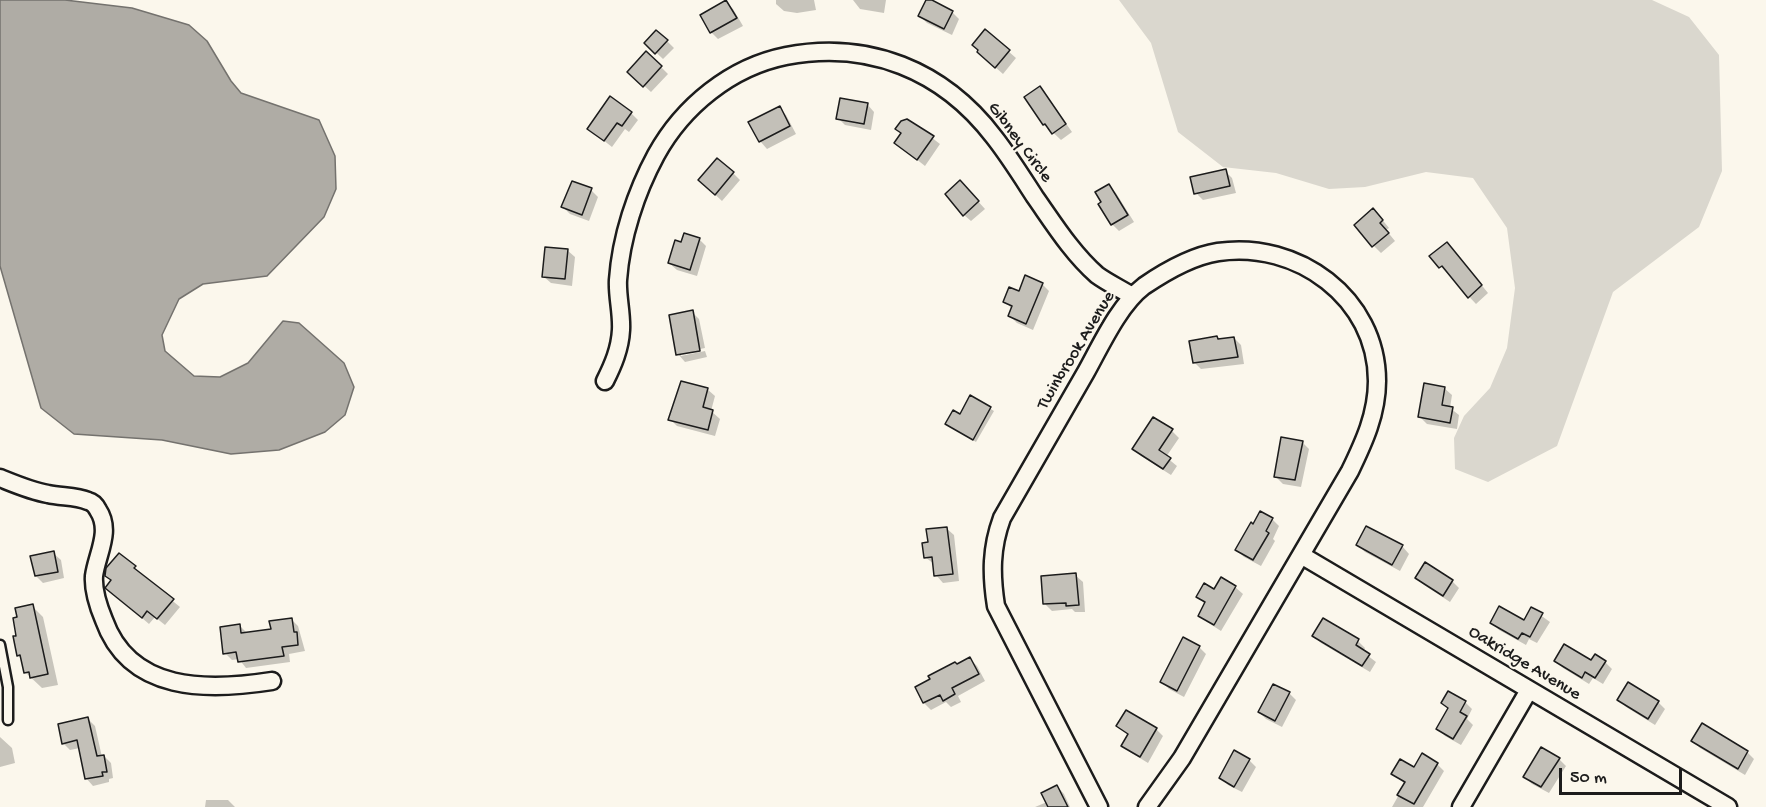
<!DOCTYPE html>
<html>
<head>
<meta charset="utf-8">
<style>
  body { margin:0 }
  #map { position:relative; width:1766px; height:807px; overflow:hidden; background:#fbf7ec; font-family:"Gochi Hand",sans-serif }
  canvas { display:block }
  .scale { position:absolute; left:1559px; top:768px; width:123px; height:27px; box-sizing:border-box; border:3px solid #1c1c1c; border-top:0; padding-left:8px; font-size:18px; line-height:21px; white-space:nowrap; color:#1c1c1c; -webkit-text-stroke:4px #fbf7ec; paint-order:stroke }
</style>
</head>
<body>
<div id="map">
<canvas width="1766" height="807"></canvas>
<div class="scale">50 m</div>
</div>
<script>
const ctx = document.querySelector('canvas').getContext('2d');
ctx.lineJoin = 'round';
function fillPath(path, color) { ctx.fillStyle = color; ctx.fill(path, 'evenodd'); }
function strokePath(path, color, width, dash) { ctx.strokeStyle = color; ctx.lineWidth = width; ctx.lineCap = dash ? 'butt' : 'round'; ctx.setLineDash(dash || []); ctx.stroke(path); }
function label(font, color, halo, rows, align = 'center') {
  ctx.font = font + ' "Gochi Hand",sans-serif'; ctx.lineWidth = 4.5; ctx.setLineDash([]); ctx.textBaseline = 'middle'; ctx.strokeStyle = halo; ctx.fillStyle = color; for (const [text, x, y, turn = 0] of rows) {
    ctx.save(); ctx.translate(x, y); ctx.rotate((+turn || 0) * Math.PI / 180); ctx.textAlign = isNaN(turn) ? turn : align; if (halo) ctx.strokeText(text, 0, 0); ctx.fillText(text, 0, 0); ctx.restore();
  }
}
const green = new Path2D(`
  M1119 0H1652L1689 17 1719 55 1722 171 1699 227 1613 292 1557 446 1488 482 1455 469 1454 438 1464 416 1490 388 1507 348 1515 288 1507 228 1473 178 1426 172 1365 187 1329 189 1276 173 1223 167 1178 132 1151 43Z`);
const water = new Path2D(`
  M0 0H65L132 8 189 25 207 41 231 81 241 93 319 120 335 156 336 189 324 217 267 276 203 284 179 299 162 335 165 351 194 376 220 377 248 363 283 321 299 323 344 363 354 387 345 415 325 432 279 450 231 454 162 440 74 434 41 408 0 266Z`);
const shadow = new Path2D(`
  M776 0H814L816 10 797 13 784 11 776 4Z
  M853 0H886L884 13 860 9Z
  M928 0 952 12 959 19 952 35 927 23 920 16Z
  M726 2 733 9 743 26 718 39 711 32Z
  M985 31 1016 58 1003 74 986 59Z
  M667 41 674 48 663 59 646 43Z
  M661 67 668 74 651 92 637 79Z
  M1046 95 1072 132 1061 140 1044 124 1026 98Z
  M867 104 874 112 871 130 845 125 838 118Z
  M779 108 786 115 796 134 767 149 760 141 751 123Z
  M631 113 638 120 629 132 625 129 612 147 589 129Z
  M910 121 940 144 925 166 896 143Z
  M1225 171 1232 178 1236 193 1203 200 1196 193Z
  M733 173 740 180 722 201 707 187Z
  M1109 186 1116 193 1134 222 1119 231 1112 224Z
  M967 189 985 209 971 221 964 215Z
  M591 190 598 197 589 221 570 214 563 207Z
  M1380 217 1389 228 1386 230 1395 241 1381 253 1374 246Z
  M699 239 706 246 697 276 677 270 669 263Z
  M567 250 575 257 572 286 551 283 543 276Z
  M1454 251 1488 293 1476 304 1431 256Z
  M1042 284 1049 291 1033 330 1017 323 1010 316 1012 309 1005 301Z
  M692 312 699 319 705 348 681 353V356L705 351 707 357 685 362 678 354Z
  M1217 338 1220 341 1234 338 1241 345 1244 364 1201 369 1194 362Z
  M1444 388 1452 395 1450 408 1459 415 1457 429 1427 424 1420 417Z
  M707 389 715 396 711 411 720 419 715 436 677 426 670 419Z
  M971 397 994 411 976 442 947 424 961 416Z
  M1172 431 1179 438 1166 457 1177 466 1171 475 1141 456 1134 449Z
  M1302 442 1309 449 1301 487 1283 484 1276 477Z
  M1261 513 1272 519 1279 526 1273 539 1275 541 1261 566 1244 557 1237 550Z
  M946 528 954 535 959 581 943 583 936 575 934 564 925 557 929 543Z
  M1358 545 1402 546 1409 554 1400 571 1365 552Z
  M53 553 61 560 64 578 43 583 36 576Z
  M119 555 141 575 180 607 165 625 155 617 149 624 114 594 112 581Z
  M1075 575 1083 582 1085 612H1075L1072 609 1052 611 1045 604Z
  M1417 578 1452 581 1459 588 1450 602 1424 585Z
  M1221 579 1235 587 1243 594 1221 631 1207 622 1200 615 1206 605 1198 597 1214 591Z
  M32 606 43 617 58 685 42 688 25 672 23 659 19 655Z
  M1532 609 1550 622 1537 643 1529 639 1526 645 1499 630 1492 623 1525 622Z
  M291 619 298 626 305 651 289 654 290 662 246 668 239 659 232 660 225 653 240 626 247 633 272 630Z
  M1314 636 1358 641 1365 648 1363 652 1376 662 1370 672 1321 643Z
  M1199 647 1206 654 1184 697 1169 689 1162 682Z
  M970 659 977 666 985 681 958 696 961 702 951 707 946 702 931 710 924 703 957 666Z
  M1556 661 1605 662 1612 669 1603 684 1593 678 1589 684 1563 668Z
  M1289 693 1296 700 1282 727 1266 719 1259 712Z
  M1619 700 1658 702 1665 709 1655 725 1626 707Z
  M1465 702 1472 709 1467 719 1473 725 1461 745 1445 736 1438 729 1449 709 1443 703Z
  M88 719 95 726 102 757 104 756 111 763 113 778 109 779V782L93 786 86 778 80 748 70 750 63 743Z
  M1118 726 1156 729 1163 736 1148 763 1130 752 1123 745 1129 735Z
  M1702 726 1747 752 1754 759 1745 775 1700 748 1693 741Z
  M0 737 12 748 15 763 0 767Z
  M1559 759 1566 766 1549 793 1532 784 1525 777Z
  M1249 760 1256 767 1242 792 1228 785 1221 778Z
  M1437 764 1444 771 1423 807H1392L1405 784 1393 774Z
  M1057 786 1064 794 1070 807H1035L1047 802Z
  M206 800H228L235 807H205Z`);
const building = new Path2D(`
  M726 0 737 18 710 33 700 15Z
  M926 0H932L953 11 944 29 918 16Z
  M985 29 1010 50 995 68 977 52 978 50 972 45Z
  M656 30 668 40 655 54 644 43Z
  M646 51 662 66 643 87 627 72Z
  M1040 86 1066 124 1052 134 1045 124 1043 125 1024 97Z
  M610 96 632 112 622 126 617 123 604 141 587 129Z
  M840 98 868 103 864 124 836 119Z
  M780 106 790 126 759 142 748 122Z
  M907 119 934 136 917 160 894 143 901 133 895 129 901 121Z
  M717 158 734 172 715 195 698 180Z
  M1226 169 1230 186 1194 194 1190 177Z
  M960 180 979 201 963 216 945 194Z
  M572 181 592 188 582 215 561 207Z
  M1109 184 1128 215 1111 225 1098 204 1101 202 1095 192Z
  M1373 208 1383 220 1380 223 1389 233 1372 247 1354 225Z
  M684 233 700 238 690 270 668 263 675 240 681 242Z
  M1447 242 1482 285 1468 298 1442 266 1439 268 1429 256Z
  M545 247 568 249 565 279 542 277Z
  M1025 275 1043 283 1026 324 1008 316 1012 306 1003 302 1009 287 1019 291Z
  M693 310 700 351 676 355 669 315Z
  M1217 336 1218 339 1234 337 1238 357 1193 363 1189 341Z
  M681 381 708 388 703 407 713 410 708 430 668 420Z
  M1424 383 1445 387 1442 405 1453 407 1450 423 1418 417Z
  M970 395 991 407 973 440 945 424 953 410 960 414Z
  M1153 417 1173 429 1159 450 1171 458 1163 469 1132 449Z
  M1281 437 1303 441 1295 480 1274 477Z
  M1260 511 1273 518 1266 531 1269 533 1253 560 1235 550 1251 522 1253 524Z
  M1366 526 1403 545 1392 565 1356 545Z
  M947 527 953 574 934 576 932 557 924 558 922 543 928 542 926 529Z
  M54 551 58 572 35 576 30 556Z
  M119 553 136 566 134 568 174 599 157 619 147 611 142 618 105 588 111 580 105 576 106 568Z
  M1425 562 1453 580 1443 596 1415 578Z
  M1076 573 1079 605 1066 606V603L1043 604 1041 576Z
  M1221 577 1236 586 1214 625 1198 616 1205 602 1196 597 1204 583 1214 589Z
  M33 604 48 674 30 678 29 672 24 673 20 655 17 656 13 636H16L13 618 17 617 15 608Z
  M1499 606 1524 620 1531 607 1543 613 1530 637 1522 633 1518 639 1490 623Z
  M292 618 294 632H297L298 645 282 647 284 656 238 662 236 652 223 654 220 627 240 624 241 633 271 629 269 621Z
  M1323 618 1359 639 1356 645 1370 654 1362 666 1312 636Z
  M1183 637 1200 646 1177 691 1160 682Z
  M1564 644 1591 660 1595 654 1606 661 1595 678 1585 672 1582 678 1554 661Z
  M970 657 979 674 952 688 955 694 943 701 940 695 923 703 915 687 930 679 928 676 955 662 957 664Z
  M1628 682 1659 701 1648 719 1617 700Z
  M1273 684 1290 692 1275 721 1258 712Z
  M1448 691 1466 701 1460 712 1467 716 1453 739 1436 729 1448 708 1441 703Z
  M1126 710 1157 728 1140 757 1121 746 1128 734 1116 726Z
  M88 717 97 756 104 755 107 772H102L103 776 85 779 77 740 62 744 58 724Z
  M1702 723 1748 751 1738 769 1691 741Z
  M1541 747 1560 758 1541 787 1523 777Z
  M1234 750 1250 759 1234 787 1219 778Z
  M1422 753 1438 763 1414 804 1397 795 1405 782 1391 774 1400 759 1414 767Z
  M1057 785 1068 807H1048L1041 793Z`);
const lane = new Path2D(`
  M0 645 8 687V720`);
const street = new Path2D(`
  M605 381C613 365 620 349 621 330 622 313 617 296 618 280 621 237 636 192 656 155 683 106 731 67 786 56 868 40 943 70 994 137 1009 156 1022 177 1035 197 1054 224 1072 253 1097 275 1108 283 1121 289 1132 296
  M0 478C15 484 31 491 48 494 61 497 76 496 88 501 92 502 96 506 98 510 112 531 97 554 94 576 93 590 99 608 104 620 130 693 208 691 272 681
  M1301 555 1728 807
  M1099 807 996 606C991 574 991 548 1002 518 1030 469 1058 421 1086 372 1101 345 1119 305 1144 286 1166 271 1192 256 1218 252 1297 240 1377 298 1377 381 1377 414 1364 442 1350 471L1182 758 1147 807
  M1461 807 1529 690`);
const streetNames = [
  ["Gibney Circle",1019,143,53],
  ["Twinbrook Avenue",1077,351,-59],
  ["Oakridge Avenue",1524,664,31]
];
fillPath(green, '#dad7ce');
fillPath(water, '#afaca5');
strokePath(water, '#74726e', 1.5);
fillPath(shadow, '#0003');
fillPath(building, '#c3c0b8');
strokePath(building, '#1c1c1c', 1.5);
strokePath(lane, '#1c1c1c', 13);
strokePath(street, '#1c1c1c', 21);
strokePath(lane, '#fbf7ec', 8);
strokePath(street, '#fbf7ec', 16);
label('18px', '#1c1c1c', '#fbf7ec', streetNames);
</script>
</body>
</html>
